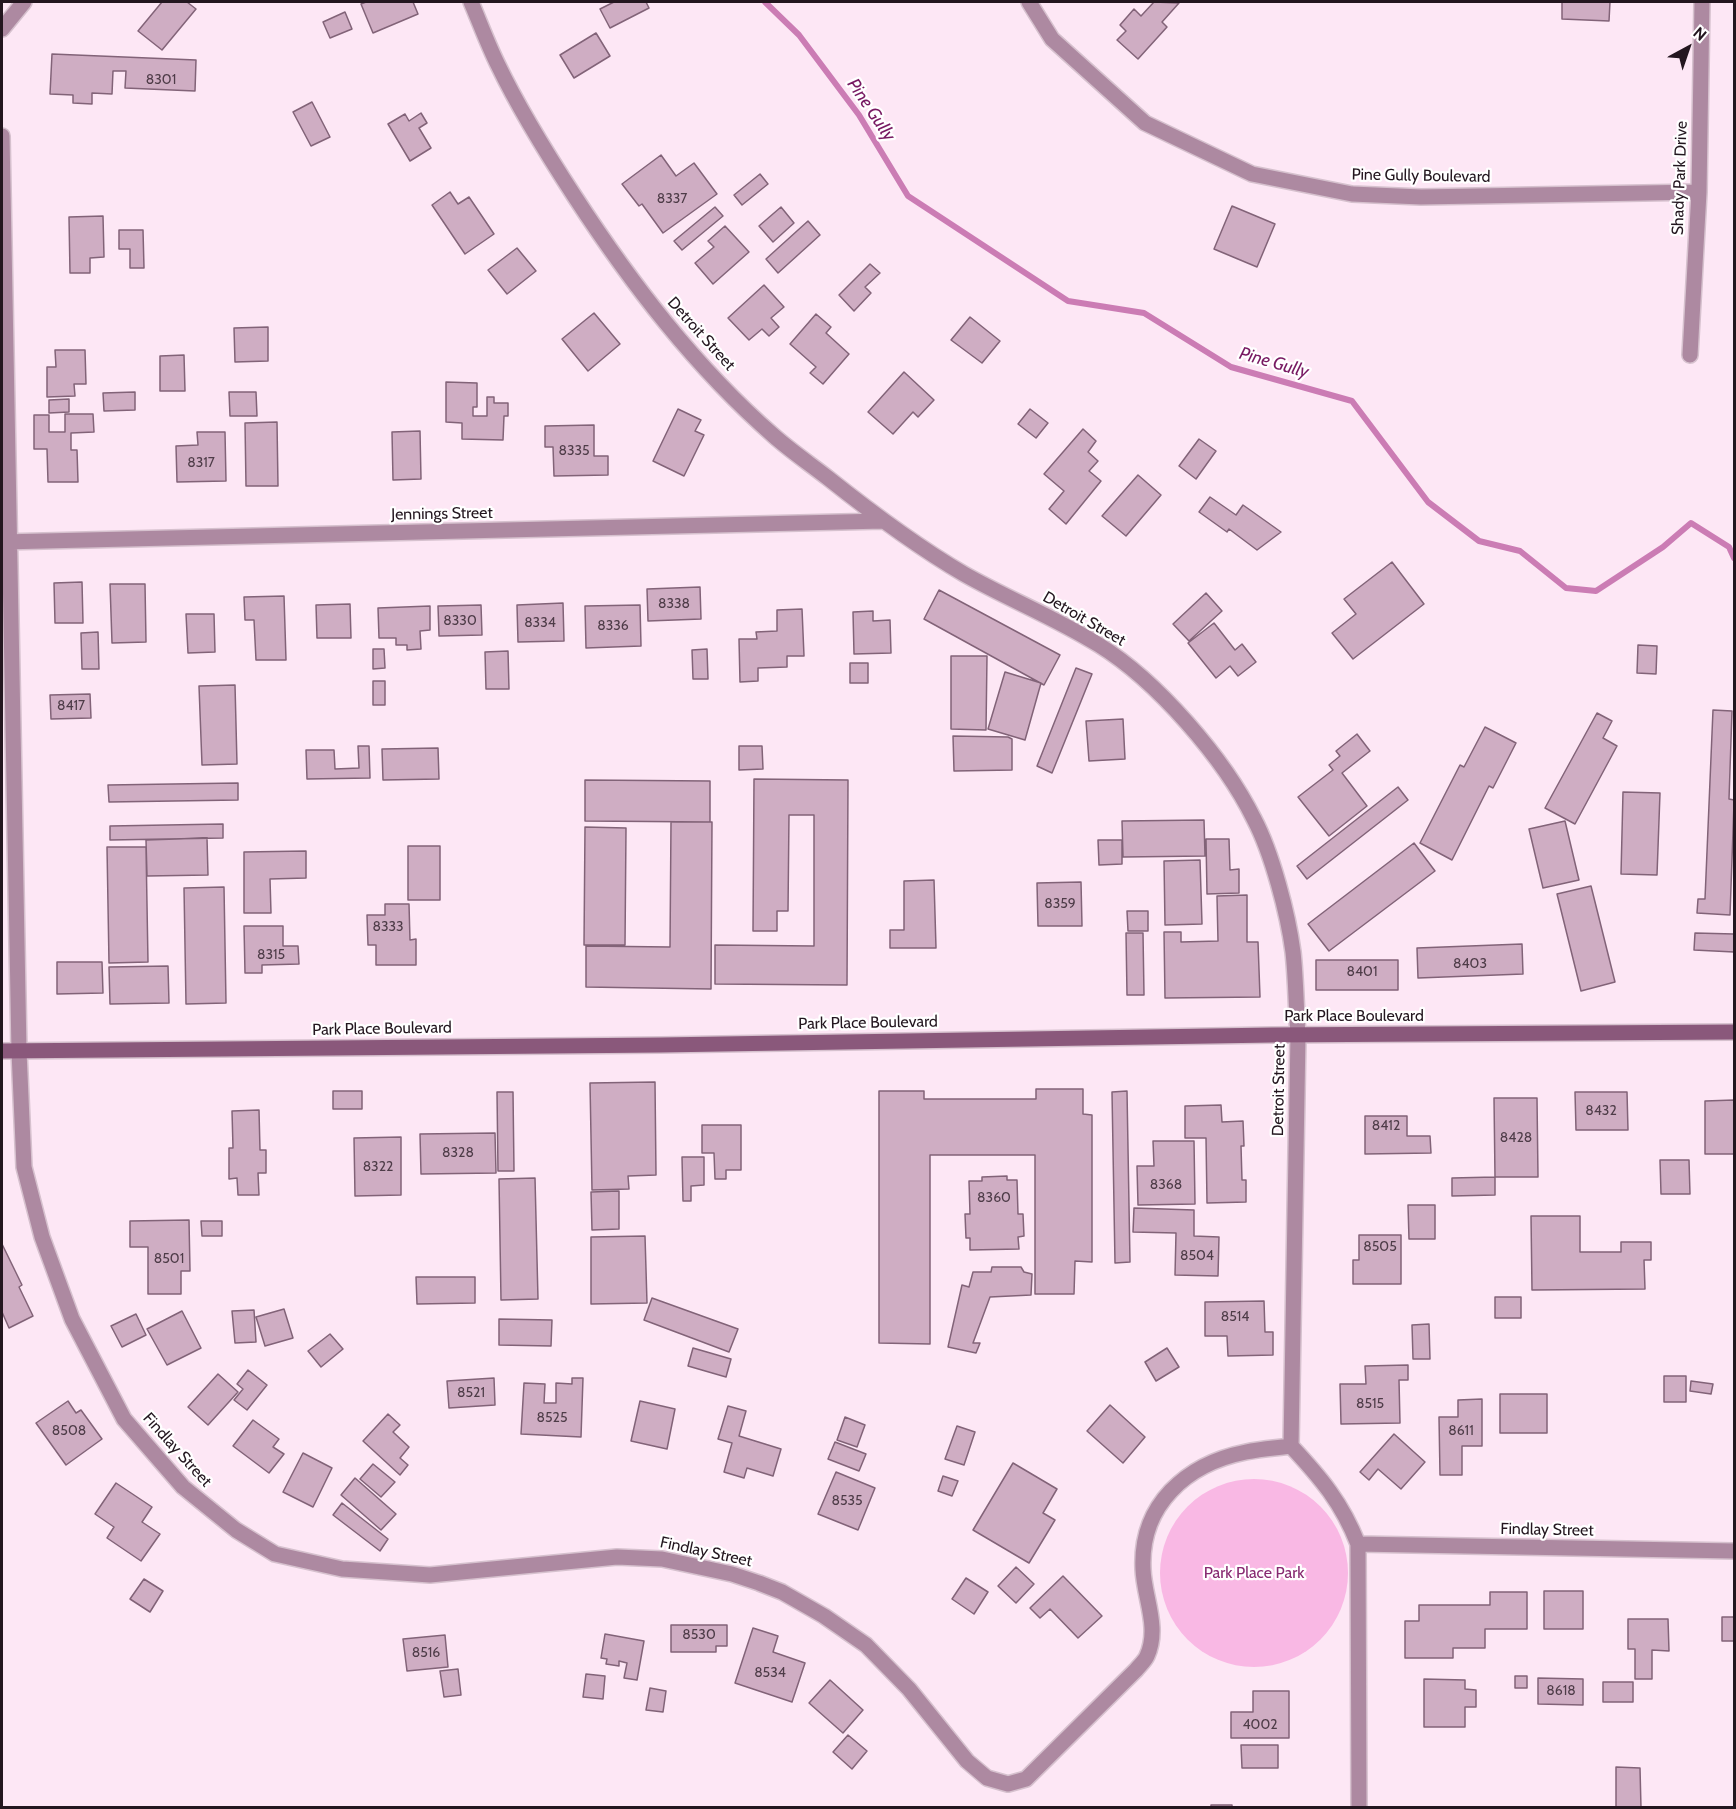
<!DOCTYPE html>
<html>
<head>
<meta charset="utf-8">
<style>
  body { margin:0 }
  #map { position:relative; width:1736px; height:1809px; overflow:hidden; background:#fde7f5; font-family:Cabin,sans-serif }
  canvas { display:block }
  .frame { position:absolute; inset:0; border:3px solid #23161f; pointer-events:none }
  .north { position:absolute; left:1658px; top:18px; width:60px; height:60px; -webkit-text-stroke:4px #fff; paint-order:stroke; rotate:40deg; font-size:16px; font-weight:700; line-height:24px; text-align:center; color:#23161f }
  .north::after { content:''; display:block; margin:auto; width:21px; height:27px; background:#23161f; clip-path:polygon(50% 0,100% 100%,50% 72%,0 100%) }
</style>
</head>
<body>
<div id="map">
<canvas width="1736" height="1809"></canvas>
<div class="frame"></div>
<div class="north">N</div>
</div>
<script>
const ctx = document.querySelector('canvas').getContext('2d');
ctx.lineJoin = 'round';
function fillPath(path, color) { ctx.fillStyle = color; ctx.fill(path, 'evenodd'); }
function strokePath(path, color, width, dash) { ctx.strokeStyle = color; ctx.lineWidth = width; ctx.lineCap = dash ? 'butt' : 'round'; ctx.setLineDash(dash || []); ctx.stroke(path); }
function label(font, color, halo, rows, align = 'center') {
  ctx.font = font + ' Cabin,sans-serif'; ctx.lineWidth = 4.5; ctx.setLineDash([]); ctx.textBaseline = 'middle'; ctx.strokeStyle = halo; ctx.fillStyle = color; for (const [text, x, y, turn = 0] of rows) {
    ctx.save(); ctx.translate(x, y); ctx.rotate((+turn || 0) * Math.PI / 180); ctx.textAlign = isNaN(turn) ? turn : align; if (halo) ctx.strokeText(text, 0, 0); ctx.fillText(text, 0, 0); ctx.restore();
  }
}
const green = new Path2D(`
  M1160 1573a94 94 0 1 1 188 0a94 94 0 1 1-188 0Z`);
const stream = new Path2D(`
  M765 2 799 35 859 115 908 196 1068 301 1144 313 1231 367 1352 401 1428 502 1479 541 1520 551 1566 588 1596 591 1663 547 1691 523 1729 547 1734 558`);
const building = new Path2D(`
  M162 2H187L196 9 162 50 138 31Z
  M366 2H413L418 14 373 33 361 4Z
  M614 2H646L649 8 610 28 600 9Z
  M1154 2 1179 3 1162 22 1167 27 1138 59 1117 40 1126 31 1120 25 1134 9 1141 16Z
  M1562 2H1610L1609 21 1562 19Z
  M345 12 352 29 330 38 323 22Z
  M596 33 610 56 574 78 560 55Z
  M52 54 196 60 195 91 125 88 126 71H113L112 94 92 93V104L73 103V95L50 94Z
  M312 102 330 137 311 146 293 112Z
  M421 113 427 123 419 128 431 148 410 161 388 124 405 114 409 121Z
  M661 155 676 176 694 163 717 194 663 233 642 204 639 206 622 184Z
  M760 174 768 184 742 205 734 195Z
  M450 192 458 204 469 197 494 234 465 254 432 205Z
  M1232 206 1275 224 1257 267 1214 249Z
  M715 207 723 216 682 250 674 241Z
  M781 207 794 223 773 242 759 226Z
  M103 216 104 257 90 258V273H70L69 217Z
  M808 221 820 235 778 273 766 259Z
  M725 226 749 252 713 284 695 263 714 247 708 241Z
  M119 230H143L144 268H130V249H119Z
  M517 248 536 271 507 294 488 270Z
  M870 264 880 273 865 287 871 293 854 311 839 295Z
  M764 285 784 307 771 318 779 327 769 336 762 329 749 340 728 318Z
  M594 313 620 344 588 371 562 339Z
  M816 314 831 327 826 333 849 354 823 384 810 373 816 367 790 344Z
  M970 317 1000 341 982 363 951 340Z
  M268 327V361L235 362 234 328Z
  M55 350H85L86 384H74L75 396 47 397V367H56Z
  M184 355 185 391H160V356Z
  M904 372 934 400 918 417 913 412 893 434 868 412Z
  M446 382 477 383V407H473V416H487V397H494V403H508V416H504L503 440 462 439V423L446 422Z
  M135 392V410L104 411 103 393Z
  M229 392H256L257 416H230Z
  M69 399V412L49 413V400Z
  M678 409 701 420 695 431 704 435 684 476 653 461Z
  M1030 409 1048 423 1036 438 1018 424Z
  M65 414H93L94 432 71 433V450H77L78 482H48L47 449H34V415H49V432H65Z
  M277 422 278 486H246L245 423Z
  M594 425V456H608V475L554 476 553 447H545V426Z
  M1083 429 1096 441 1088 452 1098 461 1089 471 1101 481 1066 524 1049 509 1064 491 1044 474Z
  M420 431 421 479 393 480 392 432Z
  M197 432H225L226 481 177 482 176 446 198 445Z
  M1199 439 1216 451 1196 479 1179 466Z
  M1138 475 1161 495 1126 536 1102 516Z
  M1210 497 1236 515 1243 505 1281 532 1257 550 1229 529 1227 532 1199 512Z
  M1392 562 1424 604 1353 659 1332 633 1356 614 1344 599Z
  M82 582 83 623H55L54 583Z
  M110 584H145L146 642 112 643Z
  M700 587 701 619 648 621 647 589Z
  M939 590 1060 655 1044 685 924 619Z
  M1206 593 1222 611 1189 641 1173 624Z
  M284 596 286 660H256L254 620H245L244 597Z
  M563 603 564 641 518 642 517 605Z
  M350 604 351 638H317L316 605Z
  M481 605 482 635 439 636 438 606Z
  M640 605 641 646 586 648 585 606Z
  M430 606V630L420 631 421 649 407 650V645H396V638H379L378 608Z
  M802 609 804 656H787V667L758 668V681L740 682 739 639H757L756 632 777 631V610Z
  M873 611V621L890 620 891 653 854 654 853 612Z
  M186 614H214L215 652 188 653Z
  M1214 623 1235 650 1242 644 1256 662 1238 676 1230 666 1216 678 1188 643Z
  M98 632 99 669H82L81 633Z
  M1638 645 1657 646 1656 674 1637 673Z
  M373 649H384L385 668 373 669Z
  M707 649 708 679H693L692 650Z
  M508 651 509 689H486L485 652Z
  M951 656H987L986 730 951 729Z
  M850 663H868V683H850Z
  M1076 668 1092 674 1052 773 1037 766Z
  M1005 672 1041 683 1025 740 988 729Z
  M373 681H385V705H373Z
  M235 685 237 764 202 765 199 686Z
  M90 694 91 718 51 719 50 695Z
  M1713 710 1732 711 1729 799 1734 800V803L1730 915 1697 913 1698 899H1705Z
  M1597 713 1612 721 1603 738 1617 746 1575 824 1545 808Z
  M1123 719 1125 759 1089 761 1086 721Z
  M1485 727 1516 743 1493 788 1489 786 1452 860 1420 843 1460 765 1464 767Z
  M1357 734 1370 751 1342 773 1367 806 1329 836 1298 797 1333 770 1329 765 1340 756 1336 751Z
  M953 736 1008 737 1012 739V770L954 771Z
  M358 746H369L370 778 307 779 306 750H334L335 769 359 768Z
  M739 746H762L763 769 739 770Z
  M438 748 439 779 383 780 382 749Z
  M754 779 848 780 847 985 715 984V945L814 946V815H789L788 911H777V931H753Z
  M585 780 710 781V822L585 821Z
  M238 783V800L109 802 108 785Z
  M1398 787 1408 800 1307 879 1297 866Z
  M1623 792 1660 793 1657 875 1621 874Z
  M1204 820 1205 856 1123 857 1122 821Z
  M1565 821 1579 880 1543 888 1529 829Z
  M671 822H712L711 989 586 987V946L670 947Z
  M223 824V838L110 840V826Z
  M585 827 626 828 625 945H584Z
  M207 838 208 875 147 876 146 840Z
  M1206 839H1229L1230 870 1239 869V893L1207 894Z
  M1098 840H1122V864L1099 865Z
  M1414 843 1435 871 1329 951 1308 924Z
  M408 846H440V900H408Z
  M107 847H146L148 962 109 963Z
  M306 851V878L270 879 271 913H244V852Z
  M1200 860 1202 924 1165 925 1164 861Z
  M934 880 936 948H890V930H904V881Z
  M1081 882 1082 926H1038L1037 883Z
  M1591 886 1615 982 1581 991 1557 894Z
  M224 887 226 1003 186 1004 184 888Z
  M1247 895V942H1258L1260 997 1165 998 1164 932H1181V942L1218 941 1217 896Z
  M385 904H409L410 940 416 939V965H376V945H368L367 915H385Z
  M1127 911H1148V931H1128Z
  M244 926H283V946H298L299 964 262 965V973H245Z
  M1126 933H1143L1144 995H1127Z
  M1695 933 1734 934V952L1694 950Z
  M1522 944 1523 974 1418 978 1417 948Z
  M1316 960H1398V990H1316Z
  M57 962H102L103 993 57 994Z
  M168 966 169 1003 110 1004 109 967Z
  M655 1082 656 1175 628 1176 629 1189 592 1190 590 1083Z
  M1036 1089H1083V1114L1092 1115V1262L1075 1261 1074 1294H1035V1155H930V1344L879 1343V1091H924V1099H1036Z
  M333 1091H362V1109H333Z
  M1127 1091 1130 1262 1115 1263 1112 1092Z
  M497 1092H513L514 1171H498Z
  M1575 1092H1627L1628 1130H1576Z
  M1494 1098H1537L1538 1177H1495Z
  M1734 1100V1154H1705V1101Z
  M1221 1105 1222 1122 1243 1121 1244 1146H1241L1242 1180H1246V1202L1207 1203 1206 1138H1185V1106Z
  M259 1110 260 1150H266V1173H258L259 1195H238L237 1178 229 1179V1148H233L232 1111Z
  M1365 1116H1407V1136H1430L1431 1153 1365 1154Z
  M702 1125H741V1170H726V1179H715L714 1153H702Z
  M495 1133 496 1173 421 1174 420 1134Z
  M401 1137V1195L355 1196 354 1138Z
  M1153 1141H1194L1195 1204 1138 1205 1137 1166H1154Z
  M682 1157H704V1185L691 1186V1201H683Z
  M1660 1160H1689L1690 1194H1661Z
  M1007 1176V1180H1017L1018 1214H1023L1024 1236 1018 1237 1019 1249 970 1250V1238H966L965 1214H970L969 1181H982V1177Z
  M1495 1177V1195L1452 1196V1178Z
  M535 1178 538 1299 501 1300 499 1179Z
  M619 1191V1229L592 1230 591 1192Z
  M1408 1205H1435V1239H1409Z
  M1134 1208 1194 1210V1236L1219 1237 1218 1276 1175 1275 1176 1233 1133 1232Z
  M1531 1216H1580V1252H1621V1242H1651V1260H1644L1645 1289 1532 1290Z
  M189 1220 190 1271H181V1294H148V1247H130V1221Z
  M201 1221H222V1236H202Z
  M1359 1235H1401V1284H1353V1260H1359Z
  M645 1236 647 1303 591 1304V1237Z
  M2 1244 22 1285 19 1287 33 1316 9 1328 2 1312Z
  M992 1267H1021L1024 1272 1032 1274 1031 1295 990 1297 973 1343H980L976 1353 948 1347 962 1285 969 1287 973 1272H991Z
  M416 1277H475V1303L417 1304Z
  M1495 1297H1521V1318H1495Z
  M652 1298 738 1329 729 1352 644 1320Z
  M1264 1301 1265 1332H1273V1355L1228 1356 1227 1336H1205V1302Z
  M284 1309 293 1338 265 1346 256 1317Z
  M254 1310 256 1342 235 1343 232 1311Z
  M182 1311 201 1348 167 1365 147 1329Z
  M136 1314 146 1335 122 1347 111 1326Z
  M499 1319 552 1320 551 1346 499 1345Z
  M1429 1324 1430 1359H1413L1412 1325Z
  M330 1334 343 1349 321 1367 308 1351Z
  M693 1348 731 1359 726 1377 688 1366Z
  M1167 1348 1179 1367 1156 1381 1145 1362Z
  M1408 1365V1380H1399L1400 1423 1341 1424 1340 1384H1366L1365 1366Z
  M248 1370 267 1385 247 1410 234 1400 243 1389 237 1384Z
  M218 1374 238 1392 208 1425 188 1407Z
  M1664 1376H1686V1402H1664Z
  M494 1378 495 1405 449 1408 447 1381Z
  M572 1378H583L581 1437 521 1434 524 1383 545 1384 544 1403H556V1383L572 1384Z
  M1691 1381 1713 1384 1711 1394 1690 1391Z
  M1500 1394H1547V1433H1500Z
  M1482 1399V1446H1462V1475H1440L1439 1417H1458V1400Z
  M68 1401 76 1413 81 1410 102 1439 66 1465 36 1423Z
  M640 1401 675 1409 667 1449 631 1441Z
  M1110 1405 1145 1437 1123 1463 1087 1431Z
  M728 1406 746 1411 739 1436 781 1449 773 1476 747 1468 744 1478 724 1472 732 1443 718 1439Z
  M388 1414 400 1425 393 1432 409 1447 400 1458 408 1465 400 1475 363 1441Z
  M845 1417 865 1425 857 1447 837 1440Z
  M253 1420 279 1439 273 1447 284 1454 269 1473 233 1446Z
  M957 1426 975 1432 964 1465 945 1459Z
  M1394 1434 1425 1462 1401 1489 1378 1469 1369 1480 1360 1472Z
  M835 1442 866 1454 859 1471 828 1459Z
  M303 1453 332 1468 313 1507 283 1492Z
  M1013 1463 1057 1489 1043 1513 1055 1520 1029 1563 973 1530Z
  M373 1464 395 1482 381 1497 360 1479Z
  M836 1472 875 1488 858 1530 818 1514Z
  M943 1476 958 1481 952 1496 938 1491Z
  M355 1478 396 1514 381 1530 341 1495Z
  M116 1483 152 1507 142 1522 160 1534 141 1561 107 1538 114 1527 95 1514Z
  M342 1503 388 1539 380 1551 333 1515Z
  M1016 1567 1034 1584 1016 1603 998 1586Z
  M1063 1576 1102 1616 1078 1638 1050 1609 1040 1618 1030 1608Z
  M966 1578 988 1592 974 1614 952 1599Z
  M144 1579 163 1591 150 1612 130 1599Z
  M1544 1591H1583V1629H1544Z
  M1490 1592H1527V1629H1485V1648H1453V1658H1405V1621H1419V1605H1490Z
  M1722 1617H1734V1641H1722Z
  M1628 1619H1668L1669 1651 1652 1650V1679H1635V1649H1628Z
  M671 1625H727V1646H716V1652H671Z
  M753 1628 778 1636 773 1652 805 1663 792 1702 735 1683Z
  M605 1634 644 1641 637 1680 624 1678 627 1663 619 1661V1666L606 1664 607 1659 601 1658Z
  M445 1635 448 1667 407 1671 403 1639Z
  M458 1669 461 1695 444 1697 440 1671Z
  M586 1674 605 1676 603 1699 583 1697Z
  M1515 1676H1527V1688H1515Z
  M1538 1678 1583 1679V1705L1538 1704Z
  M1424 1679 1465 1680V1689L1476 1690V1707H1465V1727H1424Z
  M830 1680 863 1710 843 1733 809 1703Z
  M1603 1682H1633V1702H1603Z
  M650 1688 666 1691 663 1712 646 1710Z
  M1253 1691H1289V1738H1231V1712H1253Z
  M848 1735 867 1751 852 1769 833 1752Z
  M1241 1745H1278V1768H1242Z
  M1616 1767 1640 1768 1641 1808H1616Z
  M1211 1805H1232V1808H1211Z`);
const street = new Path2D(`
  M471 2C480 23 488 45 498 65 520 111 547 154 575 197 631 283 695 367 774 436 791 451 810 464 828 478 872 513 916 546 964 574 1008 599 1056 618 1099 645 1157 681 1224 758 1254 819 1272 853 1288 914 1293 952 1296 979 1296 1007 1298 1035L1291 1446
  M1029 2 1052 39 1145 123 1252 174 1352 194 1421 197 1699 192
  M2 29 24 2
  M2 136 19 1051 24 1167 42 1237 72 1319 124 1419 183 1487 236 1530 275 1554 342 1569 430 1575 617 1557 662 1559 732 1574 759 1583 782 1592 824 1616 866 1645 909 1689 967 1761 987 1778 1008 1784 1026 1779 1136 1670C1139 1666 1145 1661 1147 1656 1160 1627 1144 1598 1143 1569 1140 1505 1186 1464 1246 1452 1261 1449 1276 1448 1291 1446 1321 1478 1342 1503 1358 1544L1359 1808
  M1690 355 1699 192 1702 2
  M2 542 883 521
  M1358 1544 1734 1551`);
const secondary = new Path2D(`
  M2 1051 661 1045 1272 1035 1734 1032`);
const numberNames = [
  ["8301",161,80],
  ["8337",672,199],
  ["8335",574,451],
  ["8317",201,463],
  ["8338",674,604],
  ["8330",460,621],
  ["8334",540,623],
  ["8336",613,626],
  ["8417",71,706],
  ["8359",1060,904],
  ["8333",388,927],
  ["8315",271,955],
  ["8403",1470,964],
  ["8401",1362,972],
  ["8432",1601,1111],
  ["8412",1386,1126],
  ["8428",1516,1138],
  ["8328",458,1153],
  ["8322",378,1167],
  ["8368",1166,1185],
  ["8360",994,1198],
  ["8505",1380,1247],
  ["8504",1197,1256],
  ["8501",169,1259],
  ["8514",1235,1317],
  ["8521",471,1393],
  ["8515",1370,1404],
  ["8525",552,1418],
  ["8508",69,1431],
  ["8611",1461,1431],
  ["8535",847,1501],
  ["8530",699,1635],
  ["8516",426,1653],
  ["8534",770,1673],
  ["8618",1561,1691],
  ["4002",1260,1725]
];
const streetNames = [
  ["Pine Gully Boulevard",1421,176,1],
  ["Shady Park Drive",1680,178,-88],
  ["Detroit Street",701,334,48],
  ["Jennings Street",442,514,-1],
  ["Detroit Street",1084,619,30],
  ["Park Place Boulevard",1354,1016],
  ["Park Place Boulevard",868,1023,-1],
  ["Park Place Boulevard",382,1029,-1],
  ["Detroit Street",1279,1090,-89],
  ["Findlay Street",177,1450,48],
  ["Findlay Street",1547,1530,1],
  ["Findlay Street",706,1552,12]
];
const parkNames = [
  ["Park Place Park",1254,1573]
];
const waterNames = [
  ["Pine Gully",871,110,56],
  ["Pine Gully",1274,363,16]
];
fillPath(green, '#f9b8e4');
strokePath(stream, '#cb7cb4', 6);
fillPath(building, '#cfadc3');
strokePath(building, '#826378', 1.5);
strokePath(street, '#d6c1ce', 18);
strokePath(secondary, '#d6c1ce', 18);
strokePath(street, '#ad89a1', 15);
strokePath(secondary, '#8a587b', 15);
label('14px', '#4e3c48', null, numberNames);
label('16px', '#23161f', '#fff', streetNames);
label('16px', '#872a71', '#fff', parkNames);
label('italic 18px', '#771962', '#fff', waterNames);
</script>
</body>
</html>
